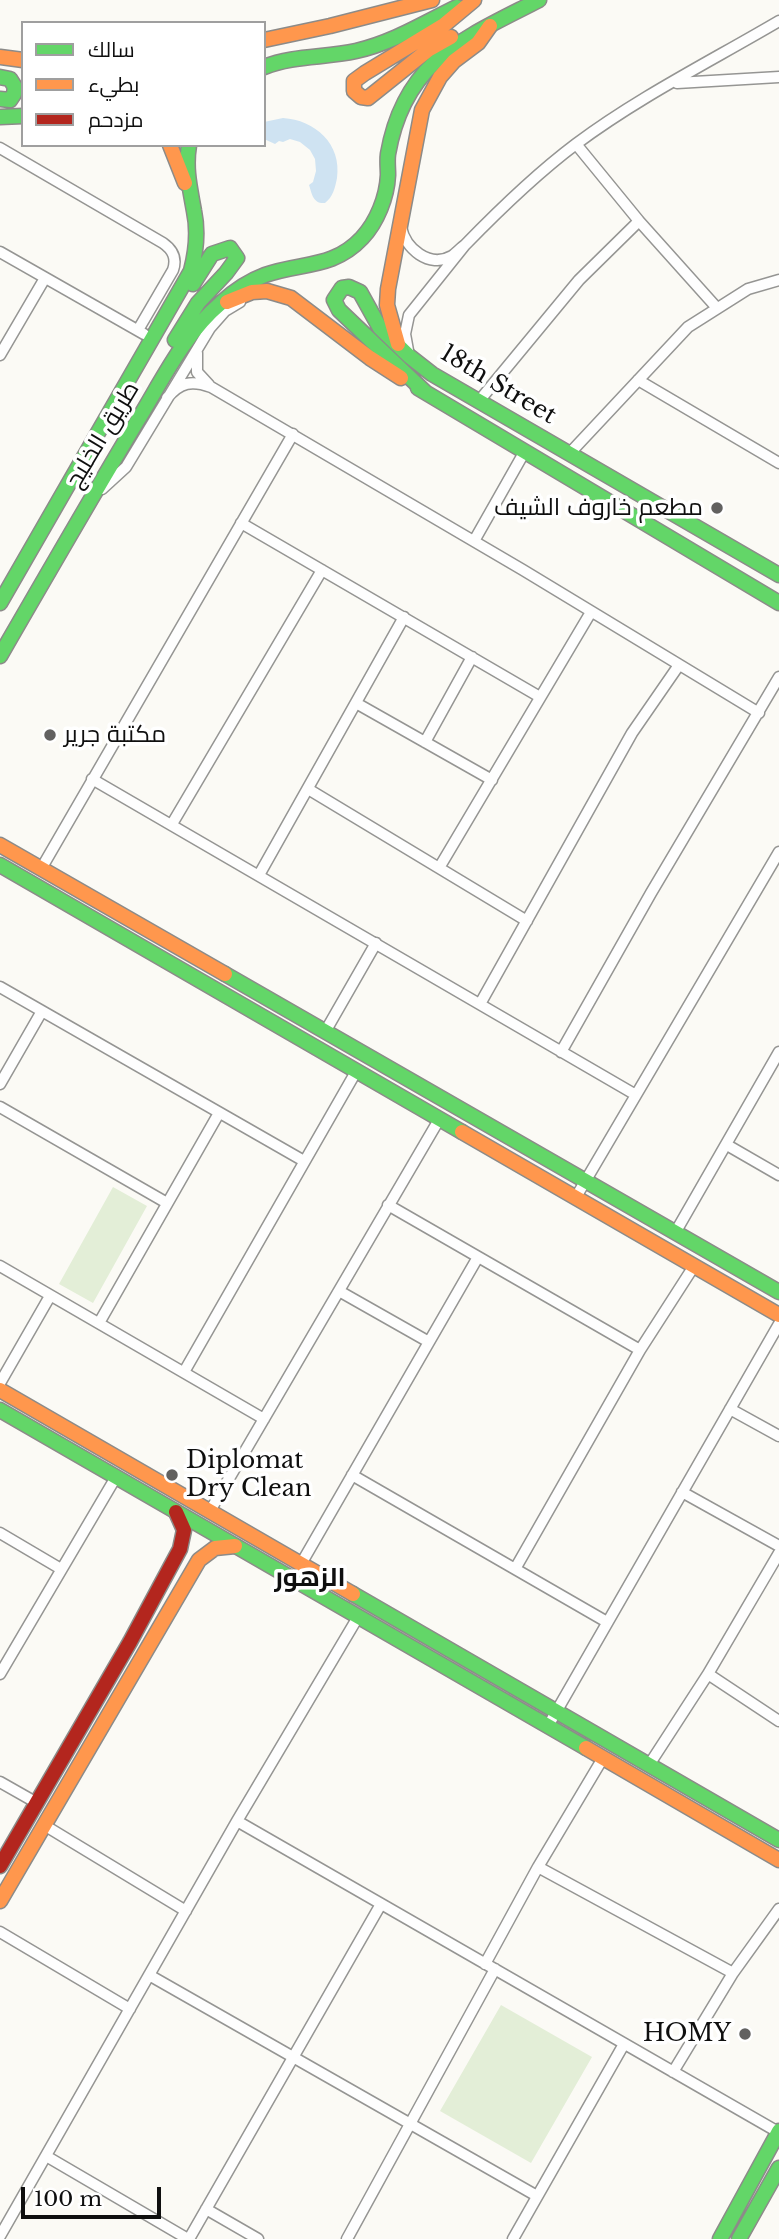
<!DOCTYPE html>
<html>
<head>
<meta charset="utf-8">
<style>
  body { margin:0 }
  #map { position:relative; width:779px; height:2239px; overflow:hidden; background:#fbfaf5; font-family:"Libre Baskerville",Cairo,serif }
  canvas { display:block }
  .legend { position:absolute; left:21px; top:21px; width:245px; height:126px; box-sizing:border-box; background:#fff; border:2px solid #9f9f9f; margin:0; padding:9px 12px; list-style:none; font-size:21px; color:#0f0f0f }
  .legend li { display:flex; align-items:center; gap:14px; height:35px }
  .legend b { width:35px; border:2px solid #9f9f9f }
  .scale { position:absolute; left:21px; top:2187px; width:140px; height:32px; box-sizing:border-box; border:4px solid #0f0f0f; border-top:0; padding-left:9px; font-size:21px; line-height:24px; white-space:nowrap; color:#0f0f0f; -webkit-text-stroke:5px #fff; paint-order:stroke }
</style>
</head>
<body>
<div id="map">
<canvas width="779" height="2239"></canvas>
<ul class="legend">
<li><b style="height:9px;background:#63d668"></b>سالك</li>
<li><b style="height:9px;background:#ff974d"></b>بطيء</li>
<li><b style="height:9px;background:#b3261e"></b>مزدحم</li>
</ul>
<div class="scale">100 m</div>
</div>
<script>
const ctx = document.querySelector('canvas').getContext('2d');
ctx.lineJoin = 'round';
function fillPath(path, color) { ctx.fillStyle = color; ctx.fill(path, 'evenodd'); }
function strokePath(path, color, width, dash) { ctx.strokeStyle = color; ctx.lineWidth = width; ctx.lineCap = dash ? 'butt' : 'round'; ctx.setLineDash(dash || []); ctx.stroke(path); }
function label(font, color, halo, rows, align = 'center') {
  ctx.font = font + ' "Libre Baskerville",Cairo,serif'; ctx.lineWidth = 7; ctx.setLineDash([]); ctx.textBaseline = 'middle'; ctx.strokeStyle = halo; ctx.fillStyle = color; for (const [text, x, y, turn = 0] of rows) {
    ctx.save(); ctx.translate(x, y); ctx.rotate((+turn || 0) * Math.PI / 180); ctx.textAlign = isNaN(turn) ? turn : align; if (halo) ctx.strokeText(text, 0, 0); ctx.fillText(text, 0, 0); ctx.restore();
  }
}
const green = new Path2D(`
  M113 1187 147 1206 93 1303 59 1284Z
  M501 2005 592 2057 531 2163 440 2111Z`);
const water = new Path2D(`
  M283 118C315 120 342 144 337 178 335 188 333 197 325 203 313 204 312 194 309 185L313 182 316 171 315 159 310 150 300 142 290 139 283 142 279 141 275 144 264 139V122Z`);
const street = new Path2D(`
  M677 83 779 77
  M576 144 639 221 717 308
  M0 148 163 243C173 250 177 258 173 270L138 330
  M401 227C405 248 429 269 452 256 456 253 461 248 465 245L409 315 405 334 409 356
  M465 245C500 209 536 174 576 144 639 97 711 61 779 21
  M0 252 144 334
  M197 353V372L209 385
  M0 355 45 278
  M638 380 779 463
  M167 398C180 382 192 380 211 387L523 570 759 713
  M479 401 579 280 639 221
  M569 454 688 327 748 289 779 280
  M102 489 126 467 210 328 225 311 240 302
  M241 523 540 697
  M474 541 525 451
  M356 703 492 780
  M425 742 472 657
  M92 779 636 1095
  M308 789 527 921
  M172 824 322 570
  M439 868 591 612
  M41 869 293 434
  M259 875 404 617
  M0 987 304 1161
  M480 1004 632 733 679 665
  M325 1032 376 943
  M561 1052 651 893 779 677
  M0 1084 42 1011
  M0 1107 167 1203
  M727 1145 779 1175
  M576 1197 779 852
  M388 1205 640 1350
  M675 1233 779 1052
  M0 1266 264 1419
  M339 1291 429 1342
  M99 1323 219 1113
  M184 1372 357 1070
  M0 1383 50 1296
  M730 1409 779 1436
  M352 1475 607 1622
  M682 1492 779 1546
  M210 1511 440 1118
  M0 1533 61 1569
  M779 1553 708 1674 779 1721
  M301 1564 478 1257
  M515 1569 640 1350 694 1266
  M0 1674 116 1477
  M548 1726 779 1324
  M649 1765 708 1674
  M0 1782 37 1803
  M237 1821 778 2132
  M44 1825 186 1911
  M538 1867 733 1973
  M0 1932 130 2009
  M485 1964 538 1867 603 1758
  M149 1975 537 2196
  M673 2072 733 1973 779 1909
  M46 2156 188 2239
  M206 2209 258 2239
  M0 2236 237 1821 358 1617
  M189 2239 381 1904
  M347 2239 495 1969
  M513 2239 624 2044`);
const fast = new Path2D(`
  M264 67C294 55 325 58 356 51 392 43 424 23 457 7
  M0 77 10 79 15 87 14 94 10 100 0 99
  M0 117 23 116
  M175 340 198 303 226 273 237 258 230 248 212 254 193 284
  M418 388 779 603
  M425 392 339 310 334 300 342 288 349 287 360 292 380 328 409 356 432 374 779 575
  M0 603 191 271C196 252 198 230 194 211 190 188 185 169 189 145
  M0 656C45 578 90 500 136 423 162 381 183 335 221 303 234 291 249 281 265 275 301 262 333 269 362 238 377 222 387 197 388 175 388 168 387 161 388 154 404 61 463 39 539 0
  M0 865 462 1132
  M225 974 779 1292
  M0 1410 586 1748
  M353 1594 779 1840
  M720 2239 779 2131
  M739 2239 779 2168`);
const slow = new Path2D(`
  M451 37 428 50 368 98 361 97 354 91V81L365 73 444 25 474 0
  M264 40 330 26 432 0
  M0 57 23 60
  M170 145 185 183
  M227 302 252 292 267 291 291 298 370 358 401 378
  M398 344 387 305 388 289 422 110 440 77 454 61 478 43 490 26
  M0 845 225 974
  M462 1132 779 1315
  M0 1390 353 1594
  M586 1748 779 1860
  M0 1901 199 1560 215 1548 235 1546`);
const jam = new Path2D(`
  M0 1866 130 1642 180 1549 184 1530 176 1512`);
const markers = [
  [717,508,7,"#626160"],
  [50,735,7,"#626160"],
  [172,1475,7,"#626160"],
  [745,2034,7,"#626160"]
];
const streetNames = [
  ["18th Street",498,385,31],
  ["طريق الخليج",103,435,-59]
];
const poiNames = [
  ["مطعم خاروف الشيف",703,508],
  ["مكتبة جرير",64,735,"left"],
  ["Diplomat",186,1461,"left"],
  ["Dry Clean",186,1489,"left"],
  ["HOMY",731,2034]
];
const neighbourhoodNames = [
  ["الزهور",310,1579]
];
fillPath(green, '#e3eed7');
fillPath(water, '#cfe3f2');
strokePath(street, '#959593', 13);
strokePath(fast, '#8c8b89', 17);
strokePath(slow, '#8c8b89', 17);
strokePath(jam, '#8c8b89', 17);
strokePath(street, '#fefefe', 10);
strokePath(fast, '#63d668', 14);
strokePath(slow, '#ff974d', 14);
strokePath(jam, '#b3261e', 14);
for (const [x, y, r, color] of markers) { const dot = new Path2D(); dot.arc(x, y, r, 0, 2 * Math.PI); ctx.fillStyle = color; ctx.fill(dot); strokePath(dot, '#fff', 2.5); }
label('24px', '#0f0f0f', '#fff', streetNames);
label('24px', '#0f0f0f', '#fff', poiNames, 'right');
label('bold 26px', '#0f0f0f', '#fff', neighbourhoodNames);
</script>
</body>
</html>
